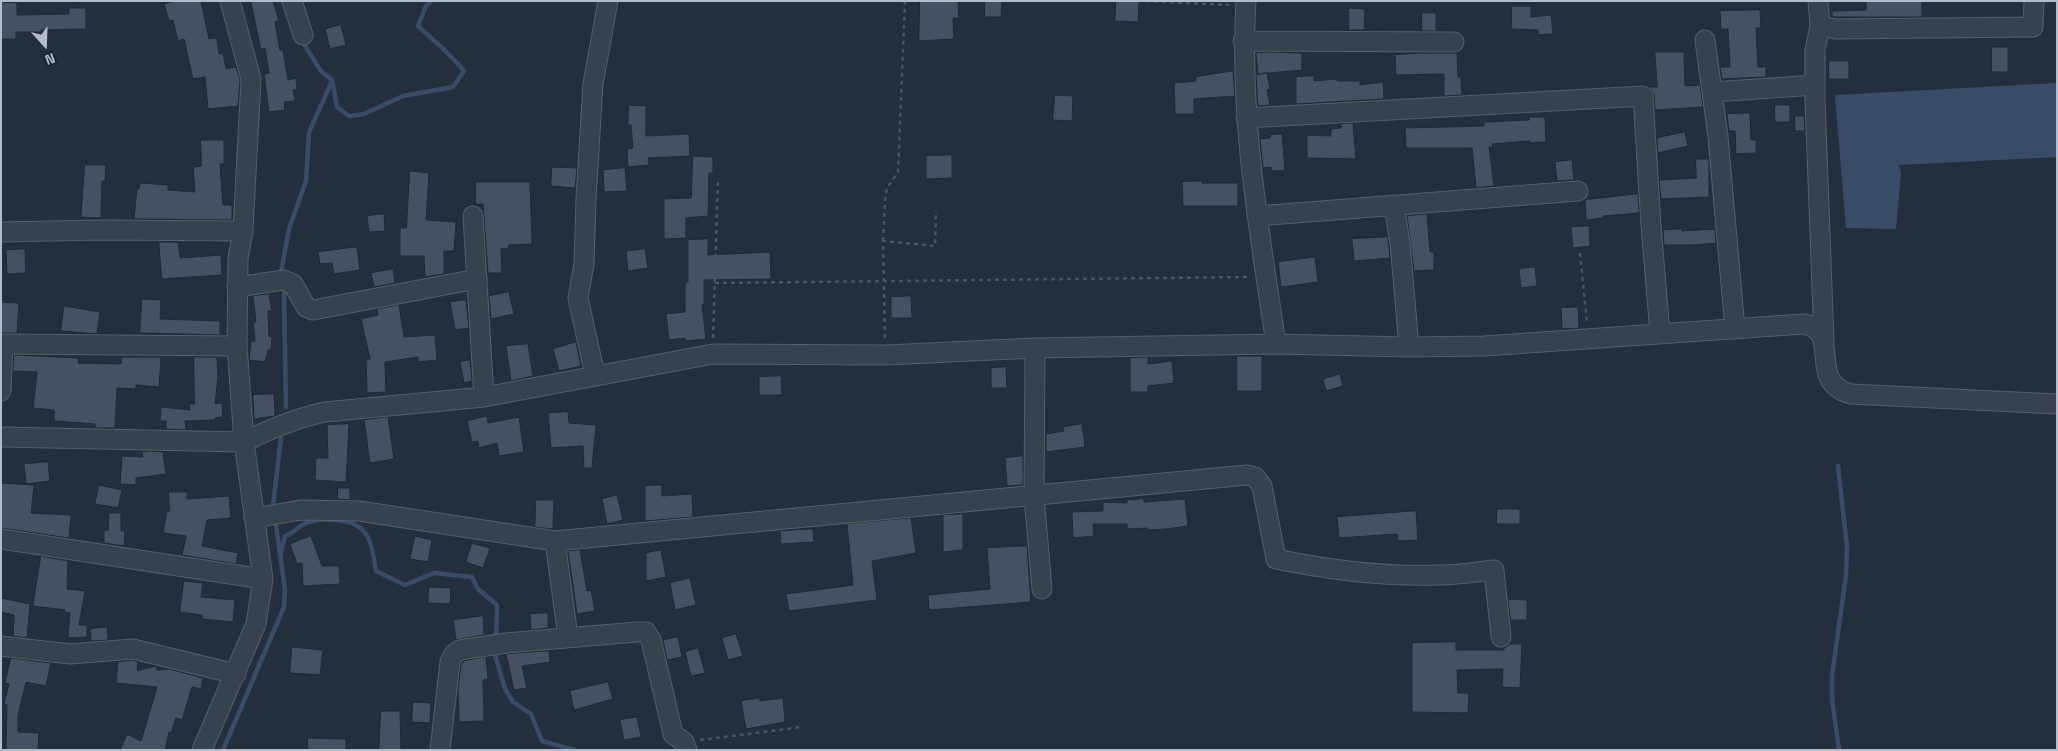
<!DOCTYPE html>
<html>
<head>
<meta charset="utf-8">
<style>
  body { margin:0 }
  #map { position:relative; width:2058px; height:751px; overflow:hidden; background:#242f3e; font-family:"Space Grotesk",sans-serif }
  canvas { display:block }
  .frame { position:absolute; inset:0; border:2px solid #b4bcc9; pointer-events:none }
  .north { position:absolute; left:20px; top:20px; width:50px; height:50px; -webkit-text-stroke:4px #1d2633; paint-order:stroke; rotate:160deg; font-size:14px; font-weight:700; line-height:20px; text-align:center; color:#b4bcc9 }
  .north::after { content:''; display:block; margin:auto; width:18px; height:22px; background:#b4bcc9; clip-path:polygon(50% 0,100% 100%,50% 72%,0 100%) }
</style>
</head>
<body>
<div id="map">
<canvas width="2058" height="751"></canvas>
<div class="frame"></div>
<div class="north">N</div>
</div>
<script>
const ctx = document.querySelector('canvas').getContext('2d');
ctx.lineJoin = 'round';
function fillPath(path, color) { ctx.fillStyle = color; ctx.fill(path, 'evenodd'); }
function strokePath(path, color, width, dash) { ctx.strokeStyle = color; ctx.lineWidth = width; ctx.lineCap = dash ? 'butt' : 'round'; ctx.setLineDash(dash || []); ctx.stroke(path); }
const water = new Path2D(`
  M2057 83V157L1899 165 1901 174 1896 229 1846 228 1835 95Z`);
const stream = new Path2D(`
  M302 41 321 71 332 80 337 107 349 116 364 114 403 96 453 87 464 71C451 54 434 41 418 26L426 6 431 1
  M281 272 289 229 306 181 309 132 332 81
  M284 293 286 407
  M1838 466 1847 547 1846 575 1832 676V699L1839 750
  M273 506 281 438
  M281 553 285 536C293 534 297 527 304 524 314 519 325 519 335 520 370 522 371 542 376 571L405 585 434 573 472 577 478 589 497 605 496 640
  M496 648 495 655 505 689 513 702 531 714 542 741 574 750
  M223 750 284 607 285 590 276 524`);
const building = new Path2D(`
  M176 1H201L209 39 217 38 219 54 223 53 226 69 236 67 240 80 238 106 208 109 205 77 193 79 184 39 178 41 173 20 169 21 164 4Z
  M251 1H273L279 21 275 22 280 50H283L288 80 296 78 297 90H293L295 101 284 102 285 110 269 112 264 74 269 73 265 48 261 49Z
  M920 1H958L959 18H953L954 39 919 41Z
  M985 1H1002L1001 17H985Z
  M1116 1H1139L1138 22 1115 21Z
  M1866 1H1922V17H1832V11L1866 10Z
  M1 2 17 3V15L69 14V8H86V29L41 30V32H16V39H1Z
  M1512 6H1531V17L1551 15 1553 34 1538 35V30L1512 29Z
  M1349 8 1365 9 1364 30H1349Z
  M1760 10 1761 28H1756L1758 67H1766V77L1722 79 1720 67H1730L1728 29H1721L1720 11Z
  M1422 13H1436V31H1422Z
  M341 25 346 45 330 49 325 29Z
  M1992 47H2008V72H1992Z
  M1268 52 1302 53V70L1258 74 1256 53Z
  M1655 52H1684L1685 86 1700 85 1703 107 1655 110 1654 95 1650 87H1657Z
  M1422 53H1457L1458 77H1461L1462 95 1444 96V74L1396 75 1395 55Z
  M1829 61H1849V79H1829Z
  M1233 71 1235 96 1194 99V114H1175L1174 83 1196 81V77Z
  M1267 73 1270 89 1267 90 1270 105 1258 106 1256 75Z
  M1314 76V81L1337 79V81H1360V85L1383 82 1384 99 1296 104V77Z
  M1055 95 1073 96 1072 121 1053 120Z
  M629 105 646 106V136L689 134 690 156 648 158 649 165 628 167 627 149 633 148 631 125H628Z
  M1775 105H1790V122H1775Z
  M1750 113 1751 140H1756V153L1736 154 1735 131H1729L1727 114Z
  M1795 116H1804L1805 131H1795Z
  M1529 117H1545L1546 142 1530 143V141L1492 144 1493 147H1489L1494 186 1476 188 1472 148H1406L1405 128 1484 126V122L1529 120Z
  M1353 123 1356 159 1307 158V135L1331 136V129L1341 128V124Z
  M1685 132 1688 146 1658 153 1657 138Z
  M1282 134 1285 170 1271 171V167L1263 168 1260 139 1270 138V135Z
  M201 140H224V164H220L223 205H232V220L134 219 137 189H139L140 183 168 185V190L195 192 193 167 201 166Z
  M952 155V178L926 179V156Z
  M693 156 713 157V173H709L708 216 686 218V238L664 239V199L691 198Z
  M1696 159H1709V197L1661 199 1659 180 1696 178Z
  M1572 160 1574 180 1557 181 1555 162Z
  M85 165H106L105 181H102L101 218 81 217Z
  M552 167 577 168 575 188 551 186Z
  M625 168 627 191 604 192 603 170Z
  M410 171 429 173 426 220 456 222 454 251H444V274L425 277 424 256H400V228H406Z
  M1202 181V183H1238V206H1183L1182 182Z
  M476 182H530L532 244 509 245 508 249 501 248 502 273H488L483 204H476Z
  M1638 194 1639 213 1603 216V218L1586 220 1585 200Z
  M384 214 385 231 369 232 367 216Z
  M1427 214 1430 252H1434V270L1414 271 1407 216Z
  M1589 226 1590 246 1573 248 1571 227Z
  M1682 229V231L1715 229 1716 243 1695 245H1664L1663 230Z
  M1388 237 1390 258 1354 261 1352 239Z
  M708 239V255L770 252 771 279 704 280V305H702L706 339 685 341V338L669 340 666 314 685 312V282H688V240Z
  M159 242H178L180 258 221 255 222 275 162 279Z
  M357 247 360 270 334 274 332 263 320 264 318 252Z
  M25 249 26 273 7 274 6 250Z
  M645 249 648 268 628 271 626 251Z
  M1315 257 1318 282 1281 287 1278 262Z
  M1535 267 1537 286 1521 288 1519 269Z
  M393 269 395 283 374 287 371 273Z
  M509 292 514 314 491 319 489 296Z
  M269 294 272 311H268L269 336 272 337 271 350H268L265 362 249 360 251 341H255L253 322H256L253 296Z
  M911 296 912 318H891V297Z
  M142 299 161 300 160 319 220 321V335L140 333Z
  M466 300 469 328 455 330 450 302Z
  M1 302 19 303 17 333H1Z
  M399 305 404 337 435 335 437 360 418 362V357L385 362 386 392 367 393 366 359H370L361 319 378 315 377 309Z
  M64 306 100 312 97 334 61 331Z
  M1578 307 1579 328 1562 329 1561 308Z
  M576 342 581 366 559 371 553 349Z
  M528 344 533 376 511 381 506 346Z
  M14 355 79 358 78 363 121 364 122 357H161L159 387 136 385V389L117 388 115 428H95V424L54 421V410L33 408 37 372 13 371Z
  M1237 356H1262V391H1237Z
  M194 357H217L218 377 215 404 222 403 223 417 215 418V420L185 421 186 430 166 429V421H160L161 407 190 410 189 404H194Z
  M1148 357V364L1172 361 1174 383 1148 386V392H1130V358Z
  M470 360 472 381 464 383 460 362Z
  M1006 367 1007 388H991V368Z
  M1340 374 1343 386 1326 391 1323 379Z
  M781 376 782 395H759V377Z
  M274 394 275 416 254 419 253 395Z
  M568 412 569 423 596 425 592 468H584L583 446 551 448 548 413Z
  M487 416 488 423 519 417 524 452 499 456 497 443 479 448 478 441 472 442 467 421Z
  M388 417 394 459 370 463 364 420Z
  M349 424 346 482 315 480 316 458H328L327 425Z
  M1082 424 1085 447 1046 452V434L1064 431 1063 427Z
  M150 451 163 452 166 474 136 478V485L120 484 122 456 143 457 142 452Z
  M1023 456V485L1007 486 1005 458Z
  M48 462 50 481 26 484 24 464Z
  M1 483 34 485 31 513 71 515 69 538 1 528Z
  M99 485 122 490 118 508 95 504Z
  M662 485V496L692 494 693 517 645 521V486Z
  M338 488H350V500L338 499Z
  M169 492H187V499L229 496 231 518 207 520 202 546 238 553 236 564 182 555 186 536 163 533 167 510 169 511Z
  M617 495 623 520 607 524 602 499Z
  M1144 499V502L1185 499 1188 526 1166 529 1147 530V528L1127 529V524H1093L1094 536 1073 538 1072 512 1103 511V502L1127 503V500Z
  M536 500H554L553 529 535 527Z
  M1497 509H1520V524H1497Z
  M1416 511 1418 540 1398 541 1397 534 1339 538 1337 517Z
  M109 513H121V531H125L124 546 104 543V530H108Z
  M963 514V550L943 552V515Z
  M911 518 916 553 872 561 877 600 789 611 786 594 853 585 847 524Z
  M813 529 814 542 781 544 780 531Z
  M311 536 322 566H339L340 584 303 586 302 563 297 564 290 544Z
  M415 536 432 540 428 562 410 559Z
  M472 543 490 548 483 568 466 562Z
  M1027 546 1031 602 929 610 928 595 990 589 987 548Z
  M580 550 587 591 591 590 595 611 577 614 568 551Z
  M661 550 666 577 646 581V553Z
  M41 556 68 561 67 589 85 591 79 625H87V637L68 638 70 613 64 612 65 610 33 606Z
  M690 578 696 605 675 610 670 583Z
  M184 581 203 583 201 597 235 600 233 622 202 619V615L180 612Z
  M429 587 451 588 450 604 428 603Z
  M1 598 30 604 27 638 13 636 14 615 1 612Z
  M1508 599 1527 600V620H1511Z
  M542 613H548V628L531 630 530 614Z
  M483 616 484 635 456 640 453 620Z
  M107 627 108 640 91 641 90 629Z
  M736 634 743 656 728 660 722 638Z
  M678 637 682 657 667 660 663 640Z
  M1456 642V650H1504V648L1510 644H1522L1520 688 1502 687 1503 669 1457 670 1458 693H1469L1468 713 1412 712V643Z
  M292 647 323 650 320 675 290 673Z
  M698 648 705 673 691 676 685 652Z
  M549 651 550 662 522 666 527 688 514 690 506 654Z
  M486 657 488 679 483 680 484 721 459 722 458 689 461 665 464 661Z
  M11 658 51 663 46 686 26 682 18 716V732L39 733 38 750H6L7 705 4 704 9 684 5 683Z
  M132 660 138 662 137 671 156 666 157 670 169 669 203 678 201 689 192 687 182 720 176 718 171 733 169 732 165 750H120L127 734 141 741 157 687 116 683 118 662Z
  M608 682 613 699 574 710 570 691Z
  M760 698V701L783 698 785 722 746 729 741 701Z
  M413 702 431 703 430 723 412 722Z
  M381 711H400L401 750H379Z
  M637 717 641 737 624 740 620 720Z
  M308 738 346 739V750H308Z`);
const path = new Path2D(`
  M1146 1 1229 5
  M883 241 885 200 887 188 898 172 905 1
  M1580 253 1587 323
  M715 283 1249 277
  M713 338 718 178
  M885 338 883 241 935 246 936 211
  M700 740 802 727`);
const minor = new Path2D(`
  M292 1 303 35
  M1246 1C1239 116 1259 230 1276 344
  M1818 1 1820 26 1815 50V99L1824 342
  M1820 26 1836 29 2033 27 2034 1
  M1705 40 1718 137 1735 329
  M1243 41 1454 42
  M1713 92 1815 85
  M1246 118 1643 96 1651 225 1660 334
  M1394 205 1400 243 1409 347
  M473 216 484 397
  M1257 216 1578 191
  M1 232 102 230 243 231
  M237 287 284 280 293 284 306 307 313 310 477 279
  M1 344 237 346
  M1035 348 1034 496 1042 589
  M595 375 578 298 584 264 586 199 593 84 608 1
  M1 391 3 344
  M1 437 244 442C270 429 296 418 325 412L484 397 713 354 886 355 1035 348 1276 344 1409 347 1484 346 1803 324C1844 330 1805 382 1851 394L2057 404
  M254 518 301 510 359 511 555 541 1247 475 1255 477 1262 486 1276 559C1329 570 1386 577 1440 575 1458 575 1476 572 1494 570L1501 637
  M1 539 263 579
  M555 541 568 637
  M1 646 70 654 133 649 236 674
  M202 750 256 624 263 579 244 442 237 346 238 258 243 231 251 79 230 1
  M440 750 450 662 454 654 460 650 506 643 637 632H646L651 640 673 734 684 742 687 750`);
fillPath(water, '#394c67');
strokePath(stream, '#394c67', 4.5);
fillPath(building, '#455162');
strokePath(building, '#1f2835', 1);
strokePath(minor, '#565f6c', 21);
strokePath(path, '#44595c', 2.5, [4, 4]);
strokePath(minor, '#38414e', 19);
</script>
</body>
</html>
